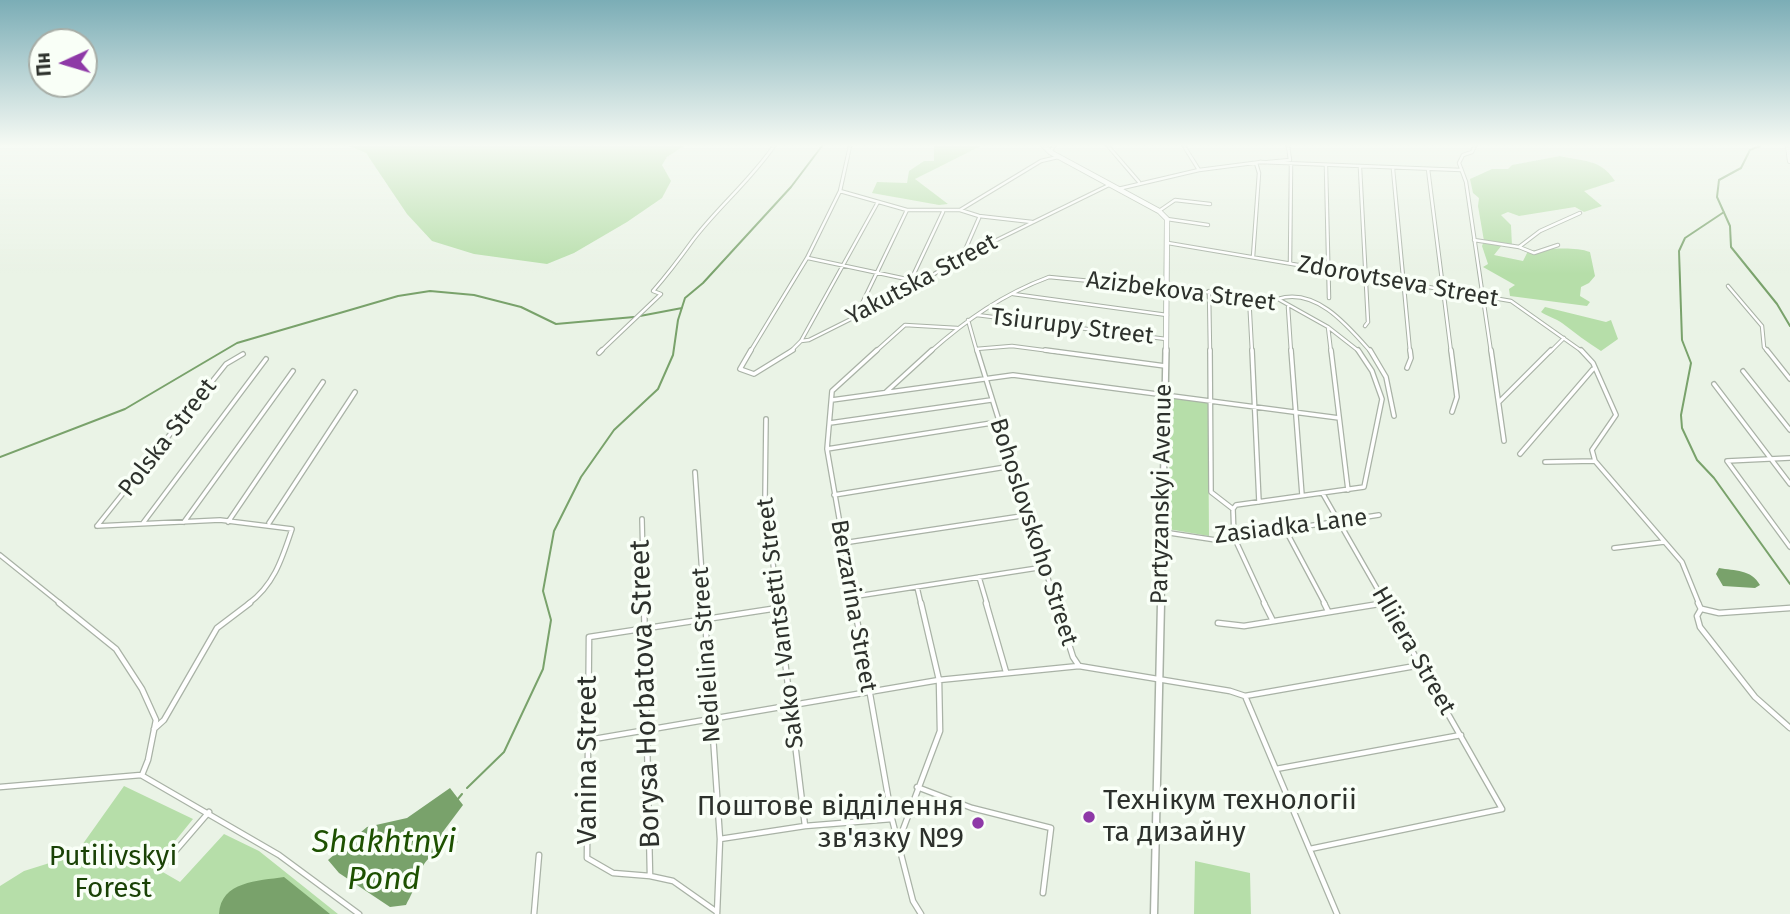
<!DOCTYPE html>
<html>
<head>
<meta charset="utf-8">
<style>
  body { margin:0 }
  #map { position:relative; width:1790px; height:914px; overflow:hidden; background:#eaf3e6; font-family:"Fira Sans",sans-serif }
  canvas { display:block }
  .north { position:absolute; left:28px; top:28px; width:70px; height:70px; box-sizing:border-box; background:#f9fff7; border:2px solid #a7ada6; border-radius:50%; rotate:266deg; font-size:19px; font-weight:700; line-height:28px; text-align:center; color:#2d312c }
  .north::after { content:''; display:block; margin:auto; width:24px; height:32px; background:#8e39a7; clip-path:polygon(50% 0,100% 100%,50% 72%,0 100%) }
</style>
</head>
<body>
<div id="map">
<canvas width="1790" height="914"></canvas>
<div class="north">Пн</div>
</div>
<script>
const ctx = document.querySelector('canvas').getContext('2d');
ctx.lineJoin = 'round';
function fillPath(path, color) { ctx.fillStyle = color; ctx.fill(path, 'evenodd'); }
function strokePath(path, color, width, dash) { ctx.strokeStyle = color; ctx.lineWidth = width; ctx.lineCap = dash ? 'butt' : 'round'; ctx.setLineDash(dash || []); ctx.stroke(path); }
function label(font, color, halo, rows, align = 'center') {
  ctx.font = font + ' "Fira Sans",sans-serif'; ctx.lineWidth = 7; ctx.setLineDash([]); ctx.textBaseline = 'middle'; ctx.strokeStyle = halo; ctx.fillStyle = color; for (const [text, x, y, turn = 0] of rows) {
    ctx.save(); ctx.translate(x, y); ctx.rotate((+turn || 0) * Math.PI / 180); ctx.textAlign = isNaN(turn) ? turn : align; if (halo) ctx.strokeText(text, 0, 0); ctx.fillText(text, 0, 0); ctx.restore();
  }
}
const green = new Path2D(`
  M349 146H684L667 157 662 165 671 181 662 198 627 222 574 253 547 264 474 254 432 241 407 214 366 153Z
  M934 146H981L915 179 948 204 939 205 872 193 877 182 907 183 909 171 924 161H934Z
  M1560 156C1584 162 1600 158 1615 181L1584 191 1602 206 1584 212 1575 207 1519 216 1508 212 1501 215 1511 225 1512 246 1502 245 1494 255 1523 261 1528 251C1546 249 1574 246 1590 252L1595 276 1589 283 1581 287 1580 296 1590 302 1587 306 1510 296 1509 289 1515 285 1483 267 1488 264 1482 246 1484 241 1478 206 1479 198 1473 193 1470 179 1492 169H1508L1512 165Z
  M1545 307 1606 322 1611 320 1618 339 1601 351C1587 342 1575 333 1562 323 1555 318 1547 316 1541 312Z
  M1171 397 1208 402 1209 536 1168 529Z
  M124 786 193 819 154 867 180 882 224 834 259 851 338 914H0V886L24 871 75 855Z
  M1195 861 1250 873 1251 914H1194Z`);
const water = new Path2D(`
  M1719 568C1735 571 1751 569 1760 585L1755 588 1723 586 1716 574Z
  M450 788 463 805 442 833 458 842C412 861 427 868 406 905L390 907 339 873 328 860 367 827 407 818Z
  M284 877 330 914H219C221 881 258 881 284 877Z`);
const stream = new Path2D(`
  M1760 146 1750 150 1741 168 1719 180 1717 197 1730 226 1731 247 1777 304 1790 326
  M1724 212 1685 238 1679 251 1682 340 1691 363 1681 415 1682 428 1697 460 1714 478 1790 584
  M640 316 682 308
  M0 457 125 409 237 343 398 296 430 291 474 295 521 307 556 324 634 317
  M467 788 504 752 543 669 551 620 543 591 554 531 581 477 614 430 658 389 673 355 678 320 685 298 703 283 791 187 822 146
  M457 800 462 794`);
const streetFar2 = new Path2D(`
  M1108 146 1139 182
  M1184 146 1199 170
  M1475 146 1472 152 1463 155 1459 163 1466 182 1491 352
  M1050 152 1054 146
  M1260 162 1461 170
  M1268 162 1290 160 1288 146
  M1326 167 1329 298
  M1360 168 1368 322 1365 326
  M1393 169 1410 352
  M1428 169 1451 352
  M1118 189 1199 170 1261 162
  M840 191 907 210H960L1041 161 1058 157
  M960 210 979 216 1032 222
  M1159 211 1175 200 1210 204
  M1167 219 1208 225
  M1474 240 1519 247 1534 253 1558 245
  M1168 243 1511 301 1583 352
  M1519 247 1540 231 1580 213
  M962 257 979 218
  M1253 257 1259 173 1256 163
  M808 258 911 280 918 285
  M1290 263 1291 165
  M911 280 943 212
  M1728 286 1762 326 1764 347 1768 352
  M1209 291 1210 352
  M1013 294 1167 315
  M1249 296 1252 352
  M1278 299C1316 287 1348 326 1371 352
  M1288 307 1291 352
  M977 315 1166 339
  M856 316 907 210
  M968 320 977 352
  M1328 327 1331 352
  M801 341 878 202
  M976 349 1012 346 1058 352
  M600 352 661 294 653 291C668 274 680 258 693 240 718 207 750 181 774 146
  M750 352 807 258 840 191 850 146
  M790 352 801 341 809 340 903 293 962 257 1109 185
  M875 352 905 325 957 328
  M930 352C966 320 1003 294 1049 277L1278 299 1328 327 1360 352
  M1550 352 1564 338`);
const streetFar1 = new Path2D(`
  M751 350 740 369 754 374 793 350
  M977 350 1056 604
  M1045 350 1165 366
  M1210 350 1211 492 1233 509 1234 537 1265 604
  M1252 350 1259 502
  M1291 350 1302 495
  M1331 350 1348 490
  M1370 350 1386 377 1394 416
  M1451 350 1457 397 1452 412
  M1491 350 1504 441
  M1581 350 1593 363 1616 415 1592 450 1595 461 1682 562 1699 604
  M1767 350 1790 379
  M599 353 602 350
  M1407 368 1411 358 1410 350
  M1743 371 1790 430
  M1714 384 1790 484
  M886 392 932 350
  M832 400 1013 375 1339 418
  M1499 402 1551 350
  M766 419 765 499 778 604
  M830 423 991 400
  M827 449 998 422
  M1520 454 1593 369
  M1790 458 1727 461 1790 547
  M1545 462 1595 461
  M695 472 704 604
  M1323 494 1386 604
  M834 495 1012 466
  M1233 509 1236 505 1364 487 1382 399 1372 371 1358 350
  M642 519 644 604
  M184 522 293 371
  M228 522 323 382
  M143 523 266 359
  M269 523 355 392
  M97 526 220 520 292 529C282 559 274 585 248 604
  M97 526 226 364 243 354
  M1285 529 1325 604
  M1163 532 1216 540 1379 515
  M843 543 1028 515
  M1614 548 1664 542
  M0 555 61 604
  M979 577 987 604
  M917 587 921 604
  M851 597 1044 567
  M854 604 827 449 832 391 877 350
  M1377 604 1385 603`);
const street = new Path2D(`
  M59 603 116 649 142 689 156 720 148 760 142 775
  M644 603 650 876 673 881 717 912
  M704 603 720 839 717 914
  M778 603 805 826
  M854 603 892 819 913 901 921 914
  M986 603 1006 672
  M1056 603 1073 657 1079 666 1230 691 1245 696 1337 914
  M1264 603 1273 621
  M1324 603 1328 611
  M1698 603 1701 609 1697 616 1700 627 1755 697 1790 728
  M1702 609 1719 613 1790 608
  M1218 623 1244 626 1385 603
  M1245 696 1421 665
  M154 729 164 720 217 628 250 603
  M588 740 939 680 1079 666
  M1276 769 1461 735
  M0 787 141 775 279 855 359 914
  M917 787 972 808 1051 828 1043 893
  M720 839 805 826 892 819
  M899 840 940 731 939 680 921 603
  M1310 849 1502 809 1385 603
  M165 863 209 812
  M650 876 613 873 587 858 589 637 778 608
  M534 914 539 855`);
const secondaryFar2 = new Path2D(`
  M1044 146 1050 152 1159 211 1167 219 1166 352
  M1788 146 1790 161`);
const secondaryFar1 = new Path2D(`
  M1161 604 1166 350`);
const secondary = new Path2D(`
  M1154 914 1161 603`);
const markers = [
  [1089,817,7,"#8e39a7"],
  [978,823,7,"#8e39a7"]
];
const streetNames = [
  ["Yakutska Street",922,280,-28],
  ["Zdorovtseva Street",1398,282,10],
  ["Azizbekova Street",1181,292,7],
  ["Tsiurupy Street",1072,327,7],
  ["Polska Street",168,438,-52],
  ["Partyzanskyi Avenue",1162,494,-89],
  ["Zasiadka Lane",1291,527,-7],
  ["Bohoslovskoho Street",1033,532,72],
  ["Berzarina Street",853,606,80],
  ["Sakko I Vantsetti Street",781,623,-97],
  ["Hliiera Street",1413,651,60],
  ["Nedielina Street",707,655,-94]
];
const nearStreetnames = [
  ["Borysa Horbatova Street",646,694,-92],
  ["Vanina Street",588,760,-90]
];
const nearPoinames = [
  ["Технікум технологіі",1103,801],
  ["та дизайну",1103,833],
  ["Поштове відділення",964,807,"right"],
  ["зв'язку №9",964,839,"right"]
];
const nearParknames = [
  ["Putilivskyi",113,857],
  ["Forest",113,889]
];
const nearWaternames = [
  ["Shakhtnyi",384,843],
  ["Pond",384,880]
];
fillPath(green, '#b6dea9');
fillPath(water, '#79a26b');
strokePath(stream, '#79a26b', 2);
strokePath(streetFar2, '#a9b2a6', 4.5);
strokePath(streetFar1, '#a9b2a6', 6);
strokePath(street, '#a9b2a6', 7);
strokePath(secondaryFar2, '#a9b2a6', 6);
strokePath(secondaryFar1, '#a9b2a6', 8);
strokePath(secondary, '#a9b2a6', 9);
strokePath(streetFar2, '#fff', 2.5);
strokePath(streetFar1, '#fff', 3.5);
strokePath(street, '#fff', 4.5);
strokePath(secondaryFar2, '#fff', 4.5);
strokePath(secondaryFar1, '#fff', 5);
strokePath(secondary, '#fff', 6);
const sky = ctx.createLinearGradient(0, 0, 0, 274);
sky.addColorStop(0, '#7badb6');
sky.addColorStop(0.53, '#f6faf4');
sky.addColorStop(1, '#f6faf400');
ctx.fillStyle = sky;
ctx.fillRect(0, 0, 1790, 274);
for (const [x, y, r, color] of markers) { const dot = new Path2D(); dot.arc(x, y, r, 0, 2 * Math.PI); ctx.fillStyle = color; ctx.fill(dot); strokePath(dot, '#f9fff7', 2.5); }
label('24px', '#2d312c', '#f9fff7', streetNames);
label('28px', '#2d312c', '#f9fff7', nearStreetnames);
label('28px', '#2d312c', '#f9fff7', nearPoinames, 'left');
label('28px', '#1a4206', '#f9fff7', nearParknames);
label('italic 32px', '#1d5100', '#f9fff7', nearWaternames);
</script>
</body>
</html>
